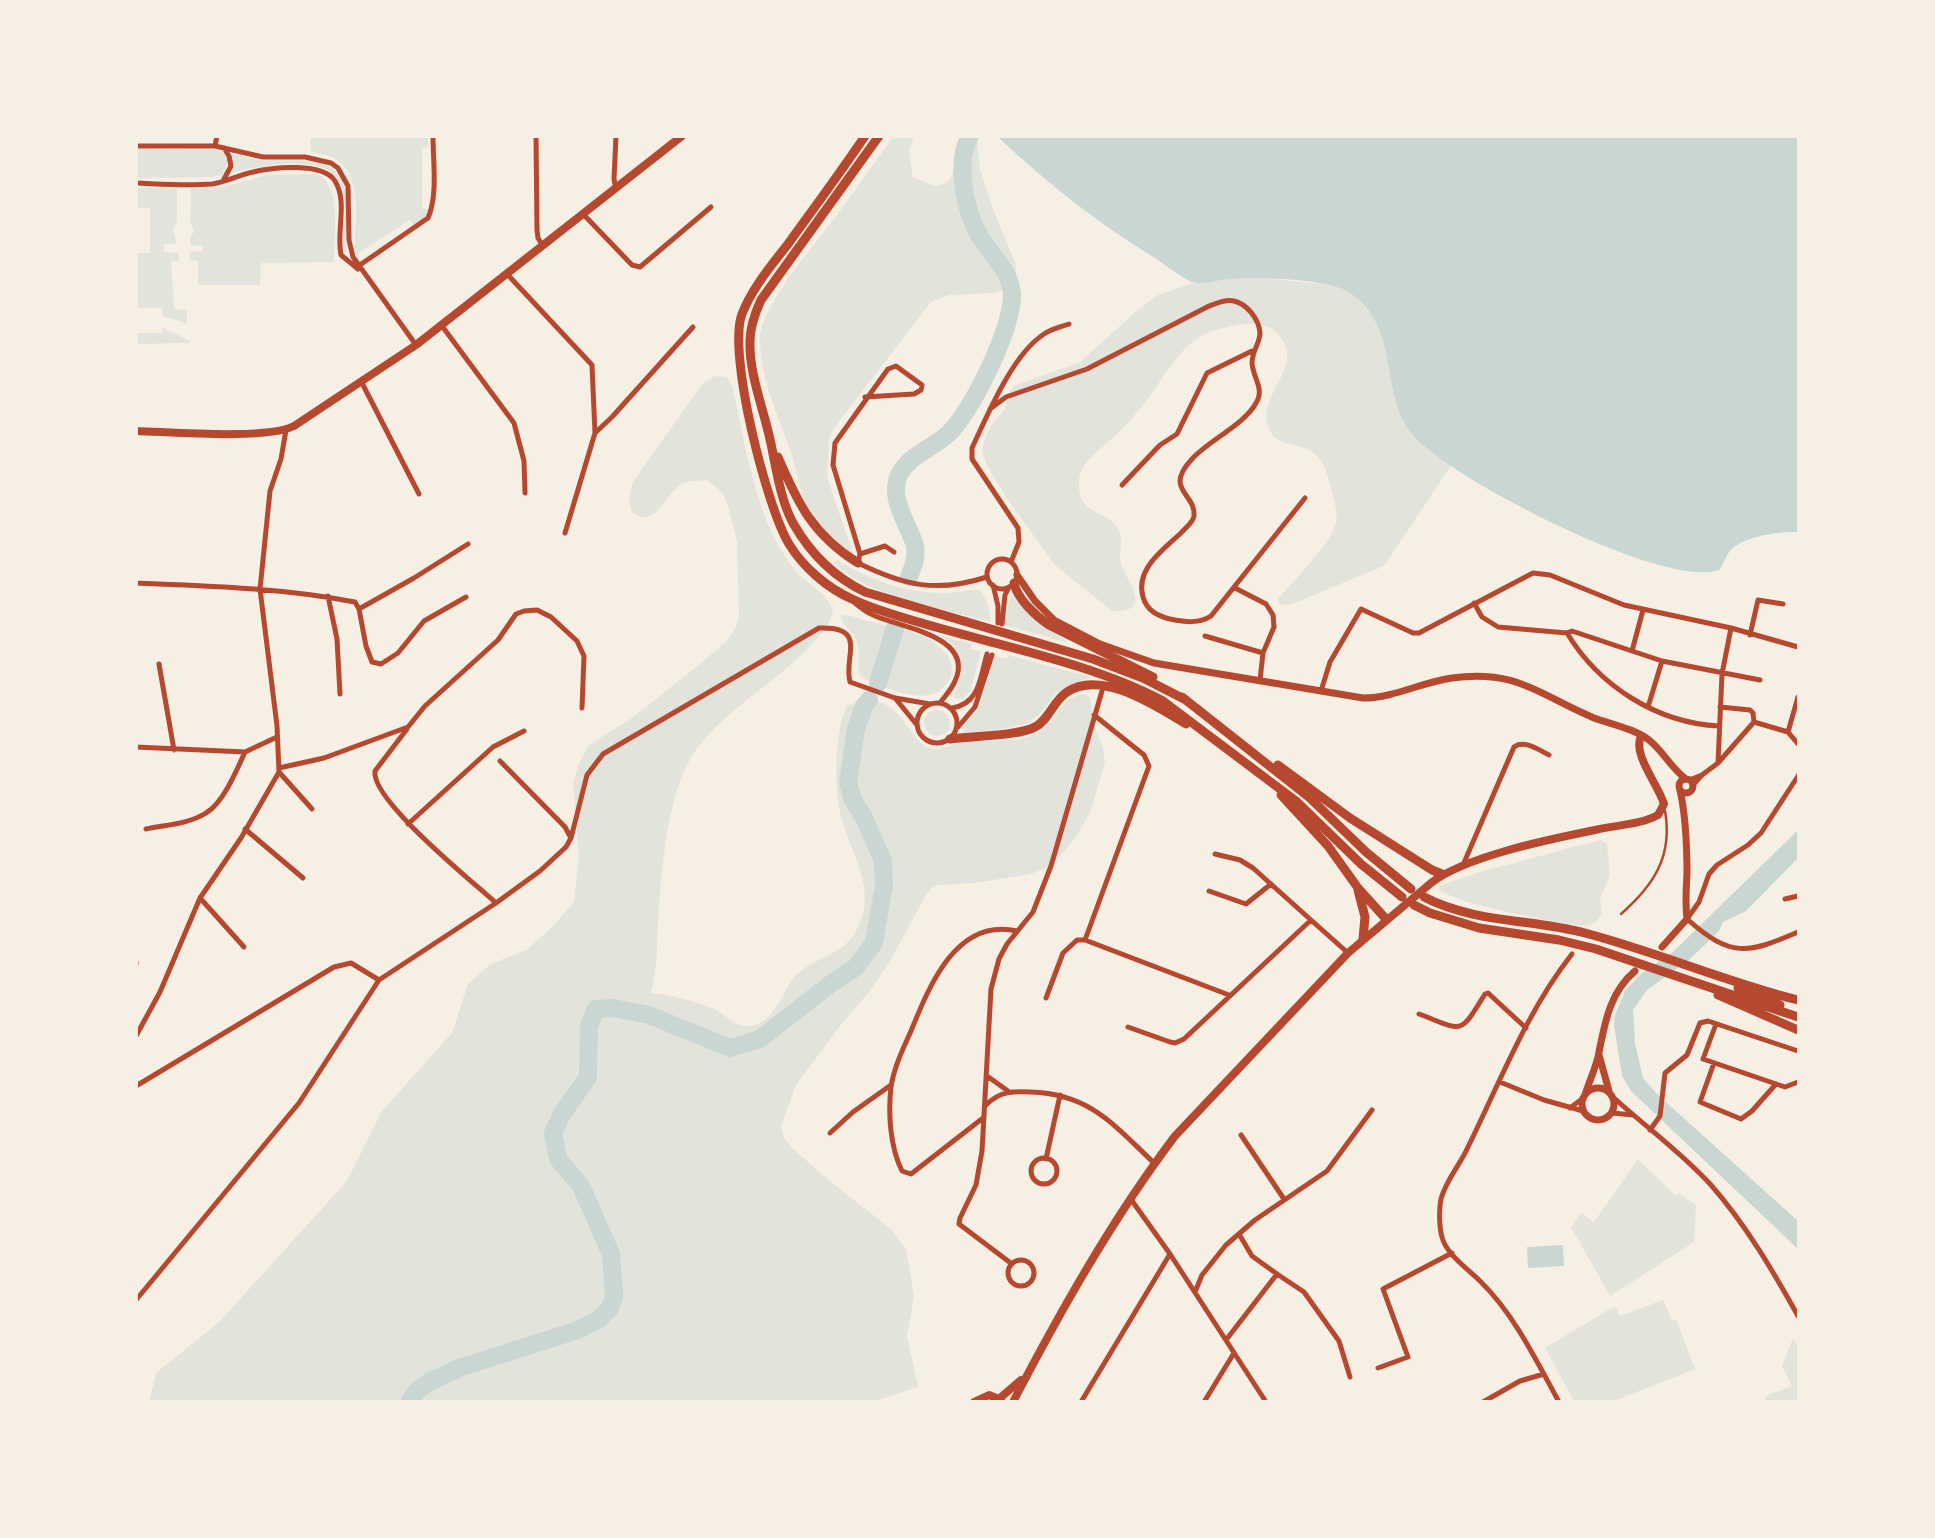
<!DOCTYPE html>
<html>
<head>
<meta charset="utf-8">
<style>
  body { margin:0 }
  #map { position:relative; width:1935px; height:1538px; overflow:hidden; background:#f6efe4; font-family:"Archivo Narrow",sans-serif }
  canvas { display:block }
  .frame { position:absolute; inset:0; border:138px solid #f6efe4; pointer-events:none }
</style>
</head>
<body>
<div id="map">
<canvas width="1935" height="1538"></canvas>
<div class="frame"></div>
</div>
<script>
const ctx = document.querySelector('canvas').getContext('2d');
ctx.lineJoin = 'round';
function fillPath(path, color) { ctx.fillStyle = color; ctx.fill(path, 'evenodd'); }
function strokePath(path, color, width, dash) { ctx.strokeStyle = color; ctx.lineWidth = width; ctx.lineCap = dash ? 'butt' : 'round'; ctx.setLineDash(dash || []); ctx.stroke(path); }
const green = new Path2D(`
  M310 137H428V147L422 148V209H428L426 216 414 226 410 220 360 252 358 257 355 248C355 220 364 173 332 157 326 154 318 154 311 152Z
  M893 137H914L909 151 913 177 935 186C952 183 953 176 954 160 955 152 958 144 961 137H977L980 169 993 209 1016 265 1015 276 1007 288 996 293 950 295 931 302 834 428 829 439 827 477 853 554C831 538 812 519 802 494 797 480 796 466 791 453 779 416 760 380 760 340 759 307 817 242 837 215 856 189 874 163 893 137Z
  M136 149 219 150 225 154 228 162 222 175 213 177 137 178Z
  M231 153C244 157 256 160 269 161 294 163 332 153 343 183 350 201 346 229 346 249L349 256 343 248C343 230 347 205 342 188 331 150 260 166 232 173L234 164Z
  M316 174C342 182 334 239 334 262L261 263 260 285H198V261L190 260V252L203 251V246L190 245V238L194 231 190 222 191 188H218L267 175Z
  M137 188H177V221L173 231 177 244H164V252L179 253V261H171L174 309 187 310V324L163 316 162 308H137V253H150V208H137Z
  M1228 279H1273L1333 285 1353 294 1373 316 1386 343 1390 370 1411 433 1452 464 1384 566 1292 604 1281 605 1278 600 1279 598C1292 582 1334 540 1336 522 1338 510 1333 497 1330 485 1327 471 1323 458 1309 450 1295 443 1276 446 1269 429 1255 395 1306 368 1279 335 1273 327 1261 324 1251 324 1234 324 1209 330 1195 340 1176 354 1165 375 1152 393 1138 412 1124 429 1106 444 1094 454 1079 466 1079 482 1077 515 1105 509 1117 527 1125 537 1118 551 1121 563 1126 581 1156 613 1112 611L1055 565 1007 499 987 465 982 451 985 439 991 426 1005 409 1009 392 1014 386 1080 362 1141 307 1158 295 1194 283Z
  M162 327 190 341V343L137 344V333H162Z
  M715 376 727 377 732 386C744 438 752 494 776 541 782 552 790 564 797 573 809 585 829 594 833 612 830 625 818 637 809 647 774 685 714 716 689 761 666 803 661 876 658 924 657 947 657 970 651 993 672 995 693 1001 713 1008 723 1013 734 1025 745 1026 772 1028 780 996 792 980 809 958 841 957 855 933 880 891 851 856 841 816 834 790 834 730 847 706 905 682 906 749 935 749 944 749 953 744 961 743 986 739 1020 745 1041 731 1059 719 1060 696 1085 694L1090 697 1094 726 1103 747 1105 762 1091 810 1080 831 1065 851 1047 867 1031 874 975 883 938 885 932 888 926 895 890 961 869 992 840 1026 796 1085 781 1126 784 1138 792 1148 832 1183 891 1229 906 1249 914 1296 907 1336 918 1387 872 1402H149L156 1373 220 1321 347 1181 382 1111 452 1033 468 984 491 964 528 949 554 925 574 902 579 854 573 784 578 766 589 745 632 718 701 663 727 641 736 626 739 616 737 541 728 506 722 492 707 480C697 481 687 480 679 486 665 496 653 532 631 511L629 500 632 483 703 383Z
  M837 560C868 579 905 593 942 593 955 594 967 589 980 590L987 602 991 622C942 607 872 600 834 563Z
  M1016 596 1038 621 1069 643 1004 625 1010 597Z
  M843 615C851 615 857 618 864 620 891 627 929 630 947 655 952 663 954 672 949 680 934 712 884 687 861 677 856 666 861 654 857 642 854 632 844 628 841 618Z
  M941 636 972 644 971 649 981 652 970 692 962 699 955 698 954 695C964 669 967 654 941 636Z
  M1008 655 1090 677 1057 692 1039 715 1026 724 995 730 963 733V728L978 709 995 656 1007 659Z
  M924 723a13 13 0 1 1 26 0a13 13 0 1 1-26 0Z
  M1600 840 1607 844 1610 876 1600 898 1602 914 1596 922 1588 926C1566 925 1448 903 1438 888L1441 885 1480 872Z
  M1638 1159 1675 1195 1679 1193 1696 1205 1694 1242 1610 1296 1571 1227 1581 1213 1594 1222Z
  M1663 1300 1672 1320 1676 1319 1695 1369 1614 1401H1574L1545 1348 1615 1306 1620 1316Z
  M1793 1338 1798 1347V1401H1765V1396L1792 1386 1782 1366Z`);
const water = new Path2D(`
  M998 137H1798V532C1781 531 1742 536 1730 551 1725 557 1724 564 1719 570 1666 590 1447 478 1411 433 1379 391 1401 332 1353 295 1331 277 1258 278 1229 279 1218 280 1202 285 1192 282 1178 276 1165 264 1152 256 1096 222 1046 182 998 137Z
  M1798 830V858L1746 911 1723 922 1719 931 1691 958 1647 990 1633 1010 1635 1043 1643 1078 1657 1094 1798 1221V1249L1631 1091 1622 1076 1614 1025 1615 1015 1625 991 1642 973 1673 952Z
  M1563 1245 1564 1266 1528 1268 1527 1247Z`);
const river = new Path2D(`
  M909 577C913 567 917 558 915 546 909 524 888 499 899 475 909 455 933 448 948 434 972 412 1013 327 1012 294 1010 269 990 255 979 235 965 211 955 161 970 136
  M878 683 895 628
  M409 1402 417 1391 429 1382 459 1368 575 1331 598 1320 610 1308 614 1296 611 1254 581 1186 558 1159 553 1133 562 1114 588 1077 589 1026 596 1009 613 1008 649 1015 730 1048 760 1039 833 982 855 968 874 943 884 884 883 861 864 818 852 798 848 782 856 729 864 706 869 700`);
const service = new Path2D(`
  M1621 914C1654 885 1673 856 1665 811`);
const minor = new Path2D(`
  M536 136 537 230 538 238 543 246
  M616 136 614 179 616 189
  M136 146H215L263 157H305L331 163 338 168 348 186 349 240 353 257 416 345
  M215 146 217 136
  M224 148 229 156 231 166 224 179
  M136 183C161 184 187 186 212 184 226 182 239 175 253 172 273 167 323 162 335 181 348 202 336 231 341 255L358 269
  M584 215 632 265 640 267 711 207
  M357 267 428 218C438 195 433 162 433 136
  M507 274 592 365 595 433 565 533
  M442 326 514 423 524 461 525 493
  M362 383 419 494
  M865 397 914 394 921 390 922 385 896 366 888 369 835 443 833 465 860 554 858 563C905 586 937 593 987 577
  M990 409 1006 397 1087 369 1209 306C1217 303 1226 299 1234 301 1247 304 1259 319 1260 333 1260 343 1252 351 1252 363 1253 378 1265 389 1256 403 1245 424 1208 441 1192 459 1163 490 1196 493 1194 516 1193 523 1185 528 1181 533 1163 550 1135 569 1143 597 1147 611 1158 616 1170 619 1185 622 1199 624 1211 616L1305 498
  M595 433 612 417 693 327
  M1122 485 1160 445 1177 434 1207 373 1252 351
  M860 554 885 546 894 552
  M987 574a15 15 0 1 1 30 0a15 15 0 1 1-30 0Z
  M1011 562 1019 542 1018 528 972 459V448C988 414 1012 355 1044 334 1051 329 1061 327 1069 324
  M136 583C209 586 283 588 355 602L359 609 414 578 468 544
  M993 585 998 606V623
  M1235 588 1266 604 1273 615 1274 627 1263 653 1260 680
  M328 596 337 639 340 694
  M855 603C861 608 866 612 873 615 898 627 976 636 955 681 952 689 945 696 940 703
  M1474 603 1482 617 1498 627 1567 633 1572 631 1662 661 1760 680
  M359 609 366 646 372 662 381 664 398 653 424 621 466 597
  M1002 624 1005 595 1009 587
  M1567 633C1599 686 1657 723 1719 726
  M1750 635 1758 600 1783 604
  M1205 636 1263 653
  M1632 651 1643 610
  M159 664 174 750
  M1321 691 1330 662 1361 609 1413 633H1419L1533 573 1550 575 1624 605 1731 628 1798 647
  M895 698 917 725
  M917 723a20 20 0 1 1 40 0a20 20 0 1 1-40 0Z
  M1648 707 1662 661
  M1720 707 1750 710 1753 713 1754 722 1788 732
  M952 708C980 704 980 677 987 654
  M958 727 975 707 992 655
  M407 729 375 771C370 799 473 882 496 903
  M1788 732 1798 697
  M1788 732 1798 744
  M136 747 245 752 277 737
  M500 761 565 827 571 838
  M1718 763 1754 722
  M279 768 324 758 408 727 425 706 498 640 516 614 524 611 537 610 551 617 577 641 584 656 582 708
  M279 772 312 809
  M1798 776 1761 833 1748 845 1717 865 1709 874 1699 902 1687 919C1731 958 1747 954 1798 932
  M1689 780 1702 775 1718 763 1722 674 1731 628
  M1692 786 1702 775
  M408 824 493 747 524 731
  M146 829C165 825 189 824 206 813 223 803 237 770 245 752
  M245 829 303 878
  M1215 854 1240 860 1253 868 1311 920
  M1463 865 1514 747C1524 739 1539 750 1549 755
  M1209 891 1246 904 1271 884
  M200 898 244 947
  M1785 899 1798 896
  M1085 940 1149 766 1144 755 1094 715
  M136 962V964
  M1046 998 1063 953 1077 940H1085L1229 995
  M1419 1014C1464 1031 1459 1036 1485 994L1488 993 1526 1028
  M1716 1024 1703 1059 1785 1087 1798 1082
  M1128 1027 1170 1042 1175 1043 1184 1039 1311 920 1348 953
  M136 1036 160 992 200 898 241 838 279 772 277 726 260 589 270 491 281 459 286 430
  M1714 1063 1700 1102 1741 1119 1752 1111 1776 1084
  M987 1076 1008 1091
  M1500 1082 1544 1100 1583 1111
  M136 1086 334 967 351 963 379 980
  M1614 1098C1646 1127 1682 1153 1711 1185 1746 1225 1773 1271 1798 1316
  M986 1105C1000 1091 1013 1091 1031 1092 1090 1094 1114 1125 1154 1163
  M1570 1108 1582 1099
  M1612 1113 1633 1115
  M983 1118 911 1174 902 1171C890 1147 888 1113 891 1087 894 1067 903 1049 911 1031 929 987 956 917 1017 931
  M1650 1130 1660 1116 1665 1073 1687 1055 1700 1023 1708 1021 1798 1051
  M830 1133 853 1112 891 1085
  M1241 1135 1284 1199
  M1031 1171a13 13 0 1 1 26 0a13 13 0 1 1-26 0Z
  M1046 1159 1060 1095
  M1130 1198 1170 1254 1266 1402
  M1239 1234 1252 1256 1277 1274
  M1008 1273a13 13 0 1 1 26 0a13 13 0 1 1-26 0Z
  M1012 1264 959 1224 960 1218 976 1185 982 1151 991 989 999 959 1007 944 1033 912 1051 866 1102 691
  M1195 1292 1202 1275 1226 1245 1255 1220 1327 1171 1372 1110
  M136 1300 299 1103 379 980 496 903 540 871 566 847 571 838 587 775 603 754 819 628C869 626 843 657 850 682L895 698 930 704
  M1226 1340 1277 1274 1304 1292 1339 1341 1350 1377
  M1378 1368 1408 1357 1383 1289 1452 1253
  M1081 1402 1170 1254
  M1204 1402 1234 1353
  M1483 1402 1520 1381 1544 1374
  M1559 1402C1536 1360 1514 1314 1480 1281 1468 1269 1446 1254 1442 1237 1439 1227 1439 1209 1441 1199 1446 1180 1460 1165 1468 1147 1500 1082 1527 1011 1572 954`);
const tertiary = new Path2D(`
  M1017 575 1035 601 1054 620 1100 644 1134 656 1154 663 1363 698C1394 698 1422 682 1452 678 1517 669 1539 695 1594 718 1611 724 1635 729 1649 740 1663 751 1671 768 1686 779
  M1679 786a7 7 0 1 1 14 0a7 7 0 1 1-14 0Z
  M1662 947 1687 919C1685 903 1686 890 1687 874 1687 846 1686 817 1680 790
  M1599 1055 1609 1091
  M1582 1104a16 16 0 1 1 32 0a16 16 0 1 1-32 0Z
  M1585 1095C1589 1081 1597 1066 1599 1052 1605 1022 1610 992 1635 971`);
const secondary = new Path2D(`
  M136 431C172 432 266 440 294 426L416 345 682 136
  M1000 1398 1021 1380
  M974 1402 989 1395 1001 1400
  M1013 1402C1061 1310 1113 1218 1175 1136L1348 953 1431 883C1466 856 1551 839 1595 830 1616 825 1640 825 1658 815L1664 804C1658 784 1632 754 1641 736`);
const primary = new Path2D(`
  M865 136C840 173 814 208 788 244 771 266 752 288 742 314 727 353 767 508 789 544 803 567 827 588 852 599 877 611 905 618 932 626 1006 647 1096 665 1163 701L1296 801 1361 864 1402 897
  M879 136 761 300C755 313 750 326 750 341 749 372 762 405 769 435 776 464 779 497 793 523 810 553 834 577 865 592L1093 659 1143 678 1186 700
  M778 457C798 504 813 535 858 563
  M1014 583C1017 599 1036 616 1049 625L1153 677
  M1182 697 1310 798 1366 852 1411 889
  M950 739C970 736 1019 736 1035 727 1049 720 1053 701 1067 692 1101 669 1156 706 1186 724
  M1278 765 1350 818 1432 870 1442 874
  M1281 795 1328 846 1358 888 1386 919
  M1358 890 1365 917 1363 939
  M1424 897C1474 923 1532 919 1585 933 1657 952 1726 982 1798 1000
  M1414 905 1430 913 1479 928 1559 940 1596 949 1798 1017
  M1738 988 1780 1005
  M1718 995 1798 1030`);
fillPath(green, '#e2e4dc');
fillPath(water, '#c9d6d2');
strokePath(river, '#c9d6d2', 18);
strokePath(service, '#b5482f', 2.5);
strokePath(minor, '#b5482f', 5);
strokePath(tertiary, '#b5482f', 7);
strokePath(secondary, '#b5482f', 8);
strokePath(primary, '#b5482f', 9);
</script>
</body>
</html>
